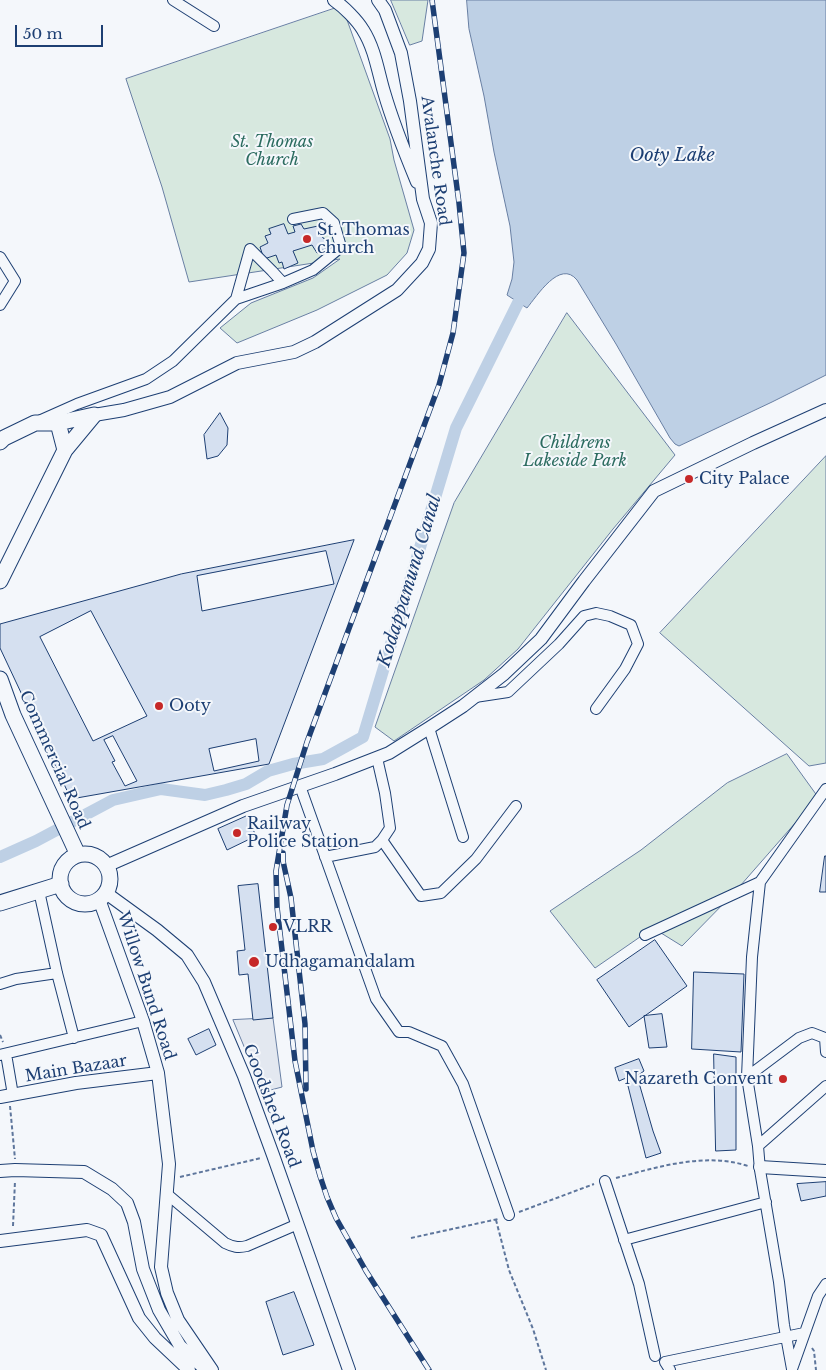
<!DOCTYPE html>
<html>
<head>
<meta charset="utf-8">
<style>
  body { margin:0 }
  #map { position:relative; width:826px; height:1370px; overflow:hidden; background:#f4f7fb; font-family:"Libre Baskerville",serif }
  canvas { display:block }
  .scale { position:absolute; left:15px; top:25px; width:88px; height:22px; box-sizing:border-box; border:2px solid #1d3f73; border-top:0; padding-left:6px; font-size:15px; line-height:18px; white-space:nowrap; color:#1d3f73; -webkit-text-stroke:4px #f4f7fb; paint-order:stroke }
</style>
</head>
<body>
<div id="map">
<canvas width="826" height="1370"></canvas>
<div class="scale">50 m</div>
</div>
<script>
const ctx = document.querySelector('canvas').getContext('2d');
ctx.lineJoin = 'round';
function fillPath(path, color) { ctx.fillStyle = color; ctx.fill(path, 'evenodd'); }
function strokePath(path, color, width, dash) { ctx.strokeStyle = color; ctx.lineWidth = width; ctx.lineCap = dash ? 'butt' : 'round'; ctx.setLineDash(dash || []); ctx.stroke(path); }
function label(font, color, halo, rows, align = 'center') {
  ctx.font = font + ' "Libre Baskerville",serif'; ctx.lineWidth = 4; ctx.setLineDash([]); ctx.textBaseline = 'middle'; ctx.strokeStyle = halo; ctx.fillStyle = color; for (const [text, x, y, turn = 0] of rows) {
    ctx.save(); ctx.translate(x, y); ctx.rotate((+turn || 0) * Math.PI / 180); ctx.textAlign = isNaN(turn) ? turn : align; if (halo) ctx.strokeText(text, 0, 0); ctx.fillText(text, 0, 0); ctx.restore();
  }
}
const green = new Path2D(`
  M391 0H428L422 41 410 45Z
  M342 6 390 139 394 160 414 230 407 253 387 275 317 310 237 343 220 328 251 303 313 278 340 259 189 282 162 187 126 79Z
  M567 313 675 455 613 529 518 649 484 680 394 741 375 727 454 503Z
  M826 456V763L809 766 660 633Z
  M787 754 818 797 733 894 682 946 653 928 595 968 550 911 641 850 727 783Z`);
const parking = new Path2D(`
  M273 1018 282 1087 263 1092 233 1020Z`);
const water = new Path2D(`
  M467 0H826V375L772 402 679 446 675 444 670 438 616 344 577 280C560 259 537 296 527 308L507 295 512 279 514 262 510 226 494 152 484 96 469 29Z`);
const canal = new Path2D(`
  M0 857 36 841 113 800 161 789 205 795 226 790 246 784 268 771 293 764 323 759 363 737 456 428 518 303 527 288`);
const building = new Path2D(`
  M284 224 288 234 295 232 293 226 301 224 304 229 318 226 323 238 325 239 329 247 317 253 312 245 293 251 298 263 284 269 282 262 279 263 276 255 264 259 260 247 268 243 265 236 271 234 269 229Z
  M220 413 228 428 227 445 218 456 207 459 204 435Z
  M354 540 269 764 71 799 0 648V624L181 574Z
  M326 551 334 584 202 611 197 576Z
  M91 611 147 716 93 741 40 637Z
  M113 736 137 781 125 786 112 762 115 761 104 740Z
  M256 739 259 761 214 771 209 749Z
  M247 816 256 836 227 850 218 829Z
  M825 856H826V892H820Z
  M258 884 273 1018 253 1020 248 974 239 975 237 951 245 950 238 886Z
  M655 940 687 986 629 1027 597 980Z
  M694 972 744 974 741 1052 692 1049Z
  M662 1014 667 1047 649 1048 644 1016Z
  M209 1029 216 1045 196 1055 188 1039Z
  M714 1054 736 1057V1150L716 1151Z
  M639 1059 644 1071 637 1076 653 1131 661 1153 646 1158 626 1078 619 1081 615 1068Z
  M826 1182V1196L801 1201 797 1184Z
  M294 1292 314 1345 283 1355 266 1302Z`);
const path = new Path2D(`
  M0 1035 3 1042
  M10 1106 15 1159
  M180 1177 261 1158
  M616 1178C658 1167 705 1152 748 1166
  M519 1212 594 1184
  M496 1220 509 1270 533 1329 546 1370
  M13 1226 15 1181
  M411 1238 498 1219
  M812 1348 814 1351 816 1370`);
const minor = new Path2D(`
  M173 0 214 26
  M0 257 15 281 0 305
  M236 299 283 283
  M41 420 77 404 146 379 173 361 236 299 250 249 272 271 283 283 313 270 341 247 334 223 323 213 293 219
  M475 697 508 692 559 644 584 616 596 613 610 616 631 625 638 644 625 669 596 709
  M429 728 463 837
  M300 786 376 999 399 1032H409L442 1046 463 1084 509 1215
  M382 840 421 896 441 893 476 859 516 806
  M325 857 375 847 382 840 390 828 385 793 377 758
  M39 891 57 973 74 1038
  M645 935 760 882
  M0 984 16 979 57 973
  M6 1054 13 1095
  M0 1055 143 1021
  M747 1077 799 1038 812 1033 825 1038 826 1052
  M758 1146 826 1086
  M605 1181 639 1284 655 1356
  M167 1194 225 1243C233 1247 238 1248 247 1246L298 1224
  M624 1240 766 1202
  M792 1369 784 1325 779 1282 760 1170 758 1146 747 1077 752 957 760 882 826 789
  M792 1369 818 1296 826 1284
  M670 1370 665 1362 804 1333`);
const tertiary = new Path2D(`
  M334 0C344 7 357 20 363 30 375 49 378 72 384 92 393 123 405 153 417 182
  M94 415 124 410 170 397 237 363 294 352 315 342 397 290 422 263 429 249 431 223 423 199 410 101 401 53 385 10 378 0
  M106 866 243 806 335 774 389 753 429 728 463 706 504 674 541 639 584 581 654 491 753 443 826 410
  M106 893 157 930 187 955 204 982 244 1076 273 1155 349 1370
  M99 899 143 1021 158 1073 169 1164 161 1267 167 1293 178 1320 212 1370
  M0 1097 76 1083 158 1073
  M760 1167 826 1171
  M0 1171 15 1170 84 1172 112 1189 127 1203 134 1222 143 1269 159 1310 180 1346 206 1370
  M0 1241 87 1230 101 1235 139 1318 155 1338 189 1370`);
const secondary = new Path2D(`
  M94 415 65 450 58 423Z
  M0 442 4 438 35 423H58
  M0 581 65 450
  M0 679 13 715 78 855
  M60 879a25 25 0 1 1 50 0a25 25 0 1 1-50 0Z
  M0 903 61 884`);
const rail = new Path2D(`
  M283 853V861L291 898 305 1024 306 1089
  M429 1370 366 1271 336 1218 327 1197 320 1176 313 1151 295 1061 277 907 276 871 287 805 307 742 439 385 453 333 464 253 459 203 432 0`);
const markers = [
  [307,239,5,"#c62828"],
  [689,479,5,"#c62828"],
  [159,706,5,"#c62828"],
  [237,833,5,"#c62828"],
  [273,927,5,"#c62828"],
  [254,962,6,"#c62828"],
  [783,1079,5,"#c62828"]
];
const parkNames = [
  ["St. Thomas",272,142],
  ["Church",272,160],
  ["Childrens",575,443],
  ["Lakeside Park",575,461]
];
const streetNames = [
  ["Avalanche Road",435,161,82],
  ["Commercial Road",54,760,66],
  ["Willow Bund Road",146,986,72],
  ["Main Bazaar",76,1069,-9],
  ["Goodshed Road",271,1106,69]
];
const poiNames = [
  ["St. Thomas",317,230],
  ["church",317,248],
  ["City Palace",699,479],
  ["Ooty",169,706],
  ["Railway",247,824],
  ["Police Station",247,842],
  ["VLRR",283,927],
  ["Udhagamandalam",265,962],
  ["Nazareth Convent",773,1079,"right"]
];
const waterNames = [
  ["Ooty Lake",672,156],
  ["Kodappamund Canal",410,581,-73]
];
fillPath(green, '#d7e8df');
strokePath(green, '#687fa3', 1);
fillPath(parking, '#e3e8f0');
strokePath(parking, '#687fa3', 1);
fillPath(water, '#bed0e5');
strokePath(water, '#687fa3', 1);
strokePath(canal, '#bed0e5', 12);
fillPath(building, '#d5e0f0');
strokePath(building, '#1d3f73', 1);
strokePath(minor, '#1d3f73', 12);
strokePath(tertiary, '#1d3f73', 14);
strokePath(secondary, '#1d3f73', 17);
strokePath(path, '#5e769c', 2, [4, 2.5]);
strokePath(minor, '#f4f7fb', 10);
strokePath(tertiary, '#f4f7fb', 12);
strokePath(secondary, '#f4f7fb', 15);
strokePath(rail, '#1d3f73', 5.5);
strokePath(rail, '#f4f7fb', 4, [11]);
for (const [x, y, r, color] of markers) { const dot = new Path2D(); dot.arc(x, y, r, 0, 2 * Math.PI); ctx.fillStyle = color; ctx.fill(dot); strokePath(dot, '#f4f7fb', 2); }
label('italic 16px', '#2c6c60', '#f4f7fb', parkNames);
label('16px', '#1d3f73', '#f4f7fb', streetNames);
label('16px', '#1d3f73', '#f4f7fb', poiNames, 'left');
label('italic 18px', '#1d3f73', '#f4f7fb', waterNames);
</script>
</body>
</html>
